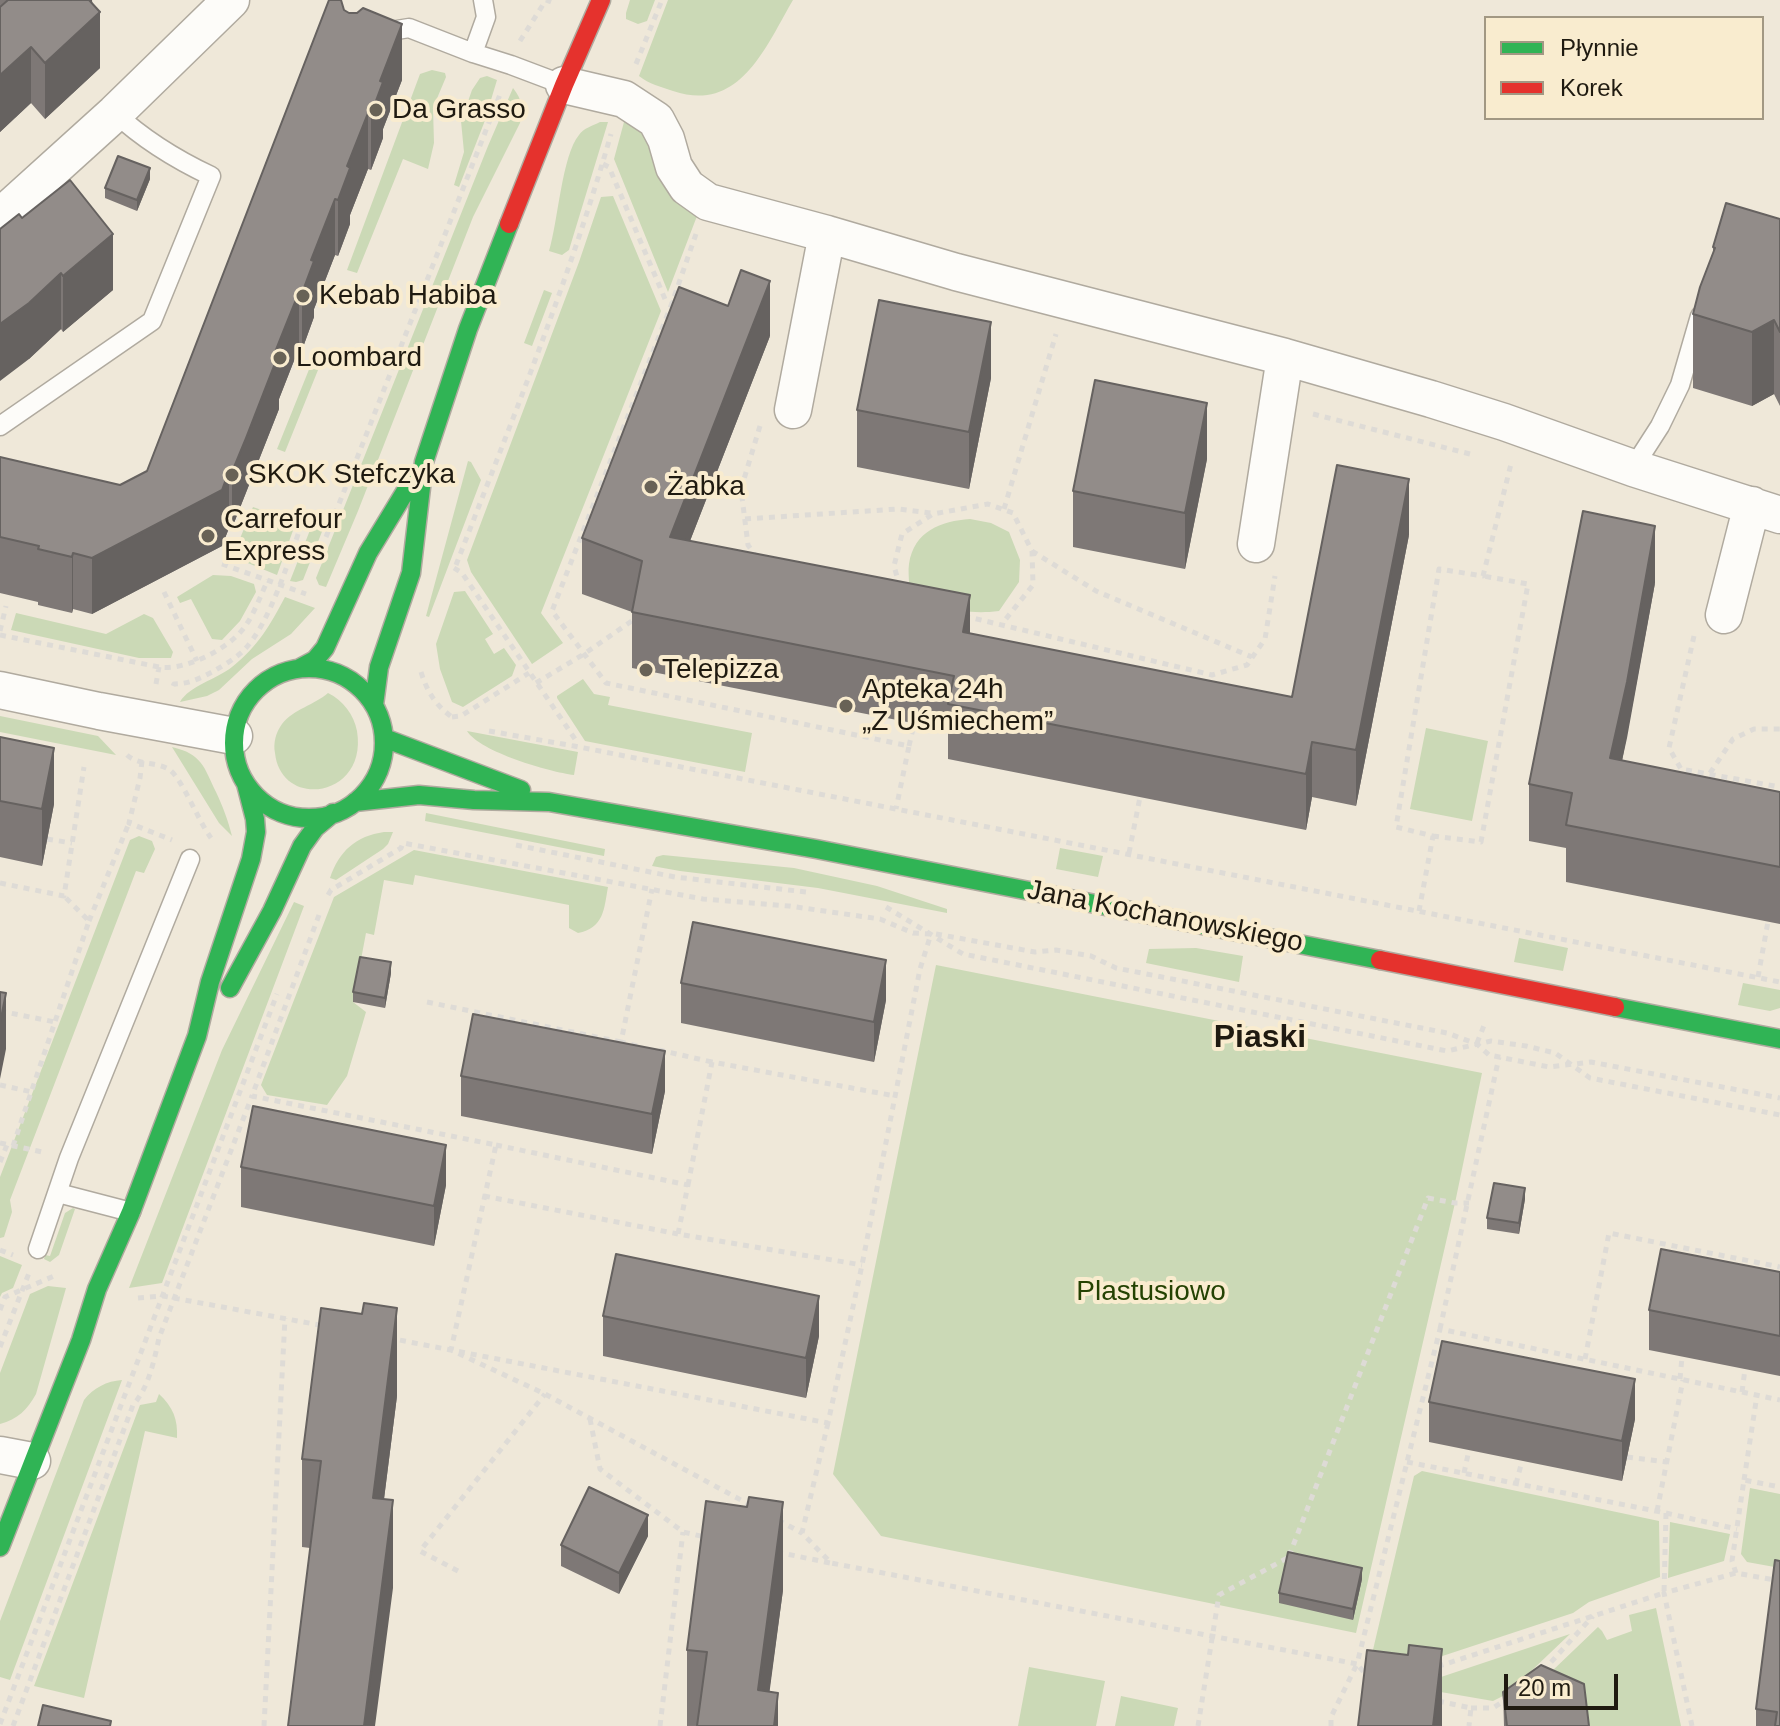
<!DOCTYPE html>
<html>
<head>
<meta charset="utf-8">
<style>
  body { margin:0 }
  #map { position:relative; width:1780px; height:1726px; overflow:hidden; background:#efe8d9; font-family:Arial,sans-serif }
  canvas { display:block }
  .legend { position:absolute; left:1484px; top:16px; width:280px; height:104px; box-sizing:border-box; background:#f9eccf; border:2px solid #a29883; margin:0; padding:10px 14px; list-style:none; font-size:24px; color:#1f1a10 }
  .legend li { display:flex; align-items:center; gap:16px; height:40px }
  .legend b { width:40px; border:2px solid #a29883 }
  .scale { position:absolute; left:1504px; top:1674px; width:114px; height:36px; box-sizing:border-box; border:4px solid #1f1a10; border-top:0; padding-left:10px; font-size:24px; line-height:28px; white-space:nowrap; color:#1f1a10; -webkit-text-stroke:6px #f9eccf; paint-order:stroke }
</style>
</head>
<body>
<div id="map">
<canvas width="1780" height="1726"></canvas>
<ul class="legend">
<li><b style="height:10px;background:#30b455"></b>Płynnie</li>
<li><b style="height:10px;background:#e5322d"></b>Korek</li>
</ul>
<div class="scale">20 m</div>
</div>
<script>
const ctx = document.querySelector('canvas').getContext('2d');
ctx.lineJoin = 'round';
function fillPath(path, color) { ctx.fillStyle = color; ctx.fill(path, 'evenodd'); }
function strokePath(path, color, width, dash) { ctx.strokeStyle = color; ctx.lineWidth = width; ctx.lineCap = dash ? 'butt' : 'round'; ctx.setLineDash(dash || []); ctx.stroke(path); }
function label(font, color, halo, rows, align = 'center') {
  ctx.font = font + ' Arial,sans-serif'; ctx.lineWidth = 8; ctx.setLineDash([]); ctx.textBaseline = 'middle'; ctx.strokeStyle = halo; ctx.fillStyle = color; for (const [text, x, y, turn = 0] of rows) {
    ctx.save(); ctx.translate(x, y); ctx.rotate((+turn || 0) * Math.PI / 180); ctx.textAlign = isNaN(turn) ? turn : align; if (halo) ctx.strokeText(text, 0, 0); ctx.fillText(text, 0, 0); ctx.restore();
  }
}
const green = new Path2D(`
  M630 0H655L647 21 638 24 626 19V13Z
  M668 0H793C766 46 740 114 673 91 661 87 649 84 639 76Z
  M432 70 445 73 446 77 433 108 434 143 428 169 403 159 357 273 347 270 420 74Z
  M487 76 497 80 484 123 459 187 454 185 464 152 461 121 472 90 480 78Z
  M513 88C522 99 524 110 520 123L473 217 358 511 326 587 319 585 316 578 488 146Z
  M600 122H608L569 250 562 255 549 251C558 222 562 155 579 135 584 128 592 126 600 122Z
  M624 122 636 124 644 133 676 200 697 216 668 292 614 159Z
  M613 196 661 311 541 613 563 643 532 664 471 572 467 560 579 262 601 197Z
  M544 290 552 293 532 346 524 343Z
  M310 367 318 370 285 452 277 449Z
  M468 461 471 462 481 480 429 617 426 616Z
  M253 507 296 522 277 575 238 559 234 553Z
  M970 519 991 523 1009 532 1020 560 1019 582 999 611C958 616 943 605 909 584 909 578 908 570 909 564 914 531 941 521 970 519Z
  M312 525 323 529 303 580 296 582 290 581Z
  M213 575 231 576 254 584 256 592 240 621 222 640 212 639 191 599 180 603 177 597Z
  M465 591 493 634 485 639 494 654 504 648 516 665 512 676 463 707 452 702 440 669 436 644 454 592Z
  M285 597 315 608 291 634 252 659 219 690 207 696 180 702C189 686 217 679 232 667 259 645 269 627 285 597Z
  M16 613 106 634 144 614 153 618 173 652 171 658H139L11 630Z
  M583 679 594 694 610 697 608 705 752 733 745 772 585 741 557 698V696Z
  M328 693C343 700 354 715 357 731 368 798 281 810 275 753 273 743 276 732 282 724 294 709 314 705 328 693Z
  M0 716 98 736 116 755 0 732Z
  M1426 728 1488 741 1472 821 1410 809Z
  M467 731 578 752 574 775C550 772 480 752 467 731Z
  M172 747C202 754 204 767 216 792 223 807 228 820 232 836L219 823Z
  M426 813 605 849 604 856 425 821Z
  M384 832H393L388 844 383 849 336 880 330 878C339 851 356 836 384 832Z
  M139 836 152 841 155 849 144 873 136 871 10 1200 12 1212 4 1237 0 1238V1177L130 840Z
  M1060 848 1103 856 1098 877 1056 869Z
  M414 850 608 887C604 909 604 928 578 933L569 928V905L415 875 413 885 384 880 374 935 366 933 353 1002 366 1012 347 1076 327 1105 267 1095 261 1085 334 897Z
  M663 855 794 868 877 886 947 909V913L818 888 680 871 652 866 656 857Z
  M294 902 304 906 162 1283 129 1288 222 1050Z
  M1519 938 1568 948 1563 971 1514 962Z
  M1196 948 1243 956 1239 982 1146 963 1149 949Z
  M936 965 1482 1073 1455 1203 1356 1633 881 1536 833 1474Z
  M1743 983 1780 990V1008L1770 1011 1738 1005Z
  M73 1208 75 1209 59 1255 50 1262 44 1259 45 1255 50 1256 65 1213Z
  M0 1256 22 1265 13 1288 2 1293 0 1297Z
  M48 1286 66 1288 36 1394C27 1410 18 1419 0 1424V1373L30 1294Z
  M122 1380 10 1680 0 1677V1621L84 1400C93 1388 107 1381 122 1380Z
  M159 1394C173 1407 178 1419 177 1438L145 1431 84 1698 34 1686 140 1405 156 1402Z
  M1422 1471 1659 1521 1660 1577 1589 1602 1573 1613 1406 1668 1372 1654 1414 1476Z
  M1750 1488 1780 1494V1568L1747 1562 1741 1554Z
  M1670 1522 1730 1534 1724 1561 1668 1578Z
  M1656 1608 1681 1726H1585L1551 1672 1598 1627 1602 1631 1607 1640 1632 1631 1629 1615Z
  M1570 1634 1507 1694 1493 1701 1429 1690V1681Z
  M1029 1667 1105 1681 1096 1726H1018Z
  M1121 1696 1178 1708 1174 1726H1115Z`);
const path = new Path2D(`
  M520 41 546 0 554 3
  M636 64 662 0
  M603 164 609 167 665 299 672 303
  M696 234 672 303 552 611 606 683 909 746 896 809
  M1313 414 1470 454
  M1004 509 1056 334
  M745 519 898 509 931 513
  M326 537 501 92
  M1032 551 1096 591 1252 657
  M757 558 748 545 741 489 760 426
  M222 564 306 594
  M456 565C511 423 569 281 611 134
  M454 568 462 573 575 739 574 746
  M900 587 894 566 902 534 933 514 988 504 1013 513 1032 551 1033 585 1001 625
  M164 592 197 661
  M964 616 1212 675 1247 665 1265 639 1275 576
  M0 631 6 606
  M0 635 159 667C186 671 231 648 246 625 255 612 261 594 268 580
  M1694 636 1669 748 1681 769 1780 787
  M421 672C427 691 435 705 452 717L451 719
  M536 683 584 654 636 618
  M156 684 159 667
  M173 686 174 684C189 684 201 678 214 671 224 665 236 658 244 650 270 623 288 562 301 526
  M452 717 461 716 529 673
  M489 731 574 746 1780 982
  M909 746 915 720
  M127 755C139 766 156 761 170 770 182 779 199 822 211 838
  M142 761 140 778 129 823 172 840
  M1710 773 1733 739 1754 729H1780
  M1433 836 1481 842 1528 584 1483 576
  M47 839 72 843
  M516 845 675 877 806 892
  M1129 853 1141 792
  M0 883 64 896 84 767
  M328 895 331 890 401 848 403 843 703 899 789 906 880 919 913 933 931 934 920 969 862 1265 828 1423 394 1339
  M886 907 963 954 1447 1051 1491 1041 1526 1046 1555 1053 1590 1078 1780 1115
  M1419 911 1433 836 1396 827 1439 569 1483 576 1511 464
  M319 915 252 1096 496 1145 451 1350 545 1394 752 1506
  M89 921 129 823
  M936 934 1035 952 1056 950 1091 956 1116 968 1447 1033 1477 1044 1489 1055 1549 1067 1591 1062 1780 1098
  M1758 977 1769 916
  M427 1002 621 1042
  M0 1011 55 1022
  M1477 1043 1485 1023
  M637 1046 621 1042 652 889
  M659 1050 712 1062
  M0 1085 32 1092
  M0 1143 42 1152
  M496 1145 688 1185 678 1234 862 1265
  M13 1146 89 921 64 896
  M0 1162 7 1145
  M688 1185 712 1062 895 1096
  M484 1196 678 1234
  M0 1250 13 1255
  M138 1298 163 1296 325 1326
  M0 1310 5 1297 54 1276
  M1440 1329 1499 1057
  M0 1347 29 1273
  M1585 1359 1609 1233 1780 1267
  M1680 1379 1682 1357
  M1742 1392 1745 1369
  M590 1419 600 1469 683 1532 705 1537
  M828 1423 802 1533 831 1563 1357 1664 1440 1329 1780 1400
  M1627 1457 1667 1462
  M1407 1462 1666 1513 1664 1593 1436 1667
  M1464 1473 1469 1450
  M1744 1480 1757 1395
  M1516 1484 1522 1461
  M1657 1511 1683 1380
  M1666 1513 1737 1529
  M778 1520 802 1533
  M777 1552 830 1563
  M1289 1556 1428 1198 1455 1203H1469
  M458 1571 420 1551 545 1394
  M1736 1573 1732 1561 1744 1480 1780 1487
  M1543 1671 1593 1616
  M1438 1701 1471 1708 1469 1726
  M1471 1708H1493L1507 1699
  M0 1724 277 994
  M13 1726 133 1405C149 1387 154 1361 159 1338L252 1096
  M264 1726 285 1318
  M660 1726 683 1532
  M1198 1726 1219 1595 1291 1556
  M1331 1726V1717L1357 1664 1367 1676
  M1692 1726 1664 1593 1736 1573 1780 1581`);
const lane = new Path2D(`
  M378 33 409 28 473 53 511 65 564 85
  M473 53 486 17 483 0
  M0 426 152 321 211 176C175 159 144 140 115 113
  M1633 468 1660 426 1680 385 1700 316
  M58 1193 131 1212
  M38 1249 69 1158 190 859`);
const street = new Path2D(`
  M564 85 624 99 656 120 666 139 674 167 687 187 708 202 827 234 956 272 1285 357 1431 399 1504 422 1633 468 1780 515
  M0 217 115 113 231 0
  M793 410 827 234
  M1256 544 1285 357
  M1724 615 1752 505
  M0 690 99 711 234 736
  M0 1455 32 1461`);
const fast = new Path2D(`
  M300 668 315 660 325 648 368 553 416 474
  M234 743a75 75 0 1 1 150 0a75 75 0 1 1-150 0Z
  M374 705 379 667 411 573 424 462 468 329 509 224
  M384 738 521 790
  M355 802 419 795 474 800 549 802 816 849 1380 960
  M230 988 272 911 302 846 315 828 333 813
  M1615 1007 1780 1039
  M0 1547 81 1340 97 1289 131 1212 197 1036 210 982 251 859 256 832 255 819 246 784`);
const jam = new Path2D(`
  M509 224 564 85 601 0
  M1380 960 1615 1007`);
const wall = new Path2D(`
  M0 0H92L100 68 45 119 31 103 0 132Z
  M344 10 402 80 383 129V138L371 170 368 169 350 215V224L338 256 335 255 314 309V317L302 350 299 348 279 399V409L232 528H229L222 546 92 614 73 609 72 613 38 605V602L0 593V457L120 485 147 471Z
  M150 179 137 211 105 198V188Z
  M22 218 113 290 63 332 61 329 29 359Z
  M1780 219V406L1774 394 1752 406 1693 388V314L1713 253V247Z
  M770 336 690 541 970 634 1292 697 1409 535 1356 806 1312 797 1306 830 948 759V730L632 668V612L582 594V538Z
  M991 378 969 489 857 467V410Z
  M1207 459 1185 569 1073 547V491Z
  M1655 583 1622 761 1780 792V924L1566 882V848L1529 841V784Z
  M0 737 54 804 42 866 0 857Z
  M391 973 385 1008 353 1002V992Z
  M681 983 886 1000 874 1062 681 1023Z
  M461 1076 665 1091 652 1154 461 1116Z
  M241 1167 446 1185 434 1246 241 1207Z
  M1525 1199 1519 1234 1487 1229V1218Z
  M1780 1272V1376L1649 1350V1310Z
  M603 1316 819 1336 806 1398 603 1356Z
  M397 1396 384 1499 393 1588 310 1548 302 1547V1459Z
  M1429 1402 1635 1419 1622 1481 1429 1442Z
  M648 1536 619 1594 561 1566V1545Z
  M1775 1560 1780 1726H1756V1709Z
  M1362 1579 1353 1620 1279 1603V1593Z
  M783 1590 769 1692 778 1726H687V1650Z
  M1503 1692 1589 1726H1504Z`);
const shadedWall = new Path2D(`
  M87 0H92V19L100 12V68L45 119V63Z
  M402 24V80L383 129V138L371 170V114L380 81Z
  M31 47V103L0 132V75Z
  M368 113V169L350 215V224L338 256V200L347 166Z
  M150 168V179L137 211V200Z
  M335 199V255L314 309V317L302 350V293L311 260Z
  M113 234V290L63 332V276Z
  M61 273V329L29 359 0 381V324Z
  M770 281V336L670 592V537Z
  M299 292V348L279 399V409L232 528V472L275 352Z
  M1774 320V394L1752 406V332Z
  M991 322V378L969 489V432Z
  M1207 403V459L1185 569V513Z
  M229 471V528L222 546 92 614V558Z
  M1409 479V535L1356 806V750Z
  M1655 526V583L1627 738 1610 815V758Z
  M73 553V609L72 613V557Z
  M970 595V651L963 632Z
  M1312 742V797L1306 830V774Z
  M54 748V804L42 866V809Z
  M886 960V1000L874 1062V1022Z
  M391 962V973L385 1008V998Z
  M6 993V1049L0 1079V1023Z
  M665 1051V1091L652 1154V1114Z
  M446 1145V1185L434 1246V1206Z
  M1525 1188V1199L1519 1234V1223Z
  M819 1296V1336L806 1398V1358Z
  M397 1308V1396L373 1586V1498Z
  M1635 1379V1419L1622 1481V1441Z
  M393 1500V1588L375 1726H364Z
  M783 1502V1590L765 1726 758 1690Z
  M648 1515V1536L619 1594V1573Z
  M1362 1568V1579L1353 1620V1609Z
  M1442 1649V1726H1433Z
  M778 1693V1726H774Z`);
const building = new Path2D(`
  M8 0H89L100 12 45 63 31 47 0 75V7Z
  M329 0H341L344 10 349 13H357L363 8 402 24 380 81 383 82 371 114 368 113 347 166 350 168 338 200 335 199 311 260 314 261 302 293 299 292 275 352 279 353 246 438 232 472 229 471 222 490 92 558 73 553 72 557 38 549 39 546 0 537V457L120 485 147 471Z
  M118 156 150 168 137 200 105 188Z
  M70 180 113 234 63 276 61 273 29 303 0 324V229L19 214 22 218Z
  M1726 203 1780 219V332L1774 320 1752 332 1693 314 1700 287 1715 248 1713 247Z
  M741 270 770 281 670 537 970 595 963 632 1292 697 1337 465 1409 479 1356 750 1312 742 1306 774 948 704 954 676 632 612 642 561 582 538 679 287 728 306Z
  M879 300 991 322 969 432 857 410Z
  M1095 380 1207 403 1185 513 1073 491Z
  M1583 511 1655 526 1627 682 1610 758 1780 792V867L1566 825 1572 793 1529 784Z
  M0 737 54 748 42 809 0 801Z
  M693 922 886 960 874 1022 681 983Z
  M360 957 391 962 385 998 353 992Z
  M0 992 6 993 0 1023Z
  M473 1014 665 1051 652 1114 461 1076Z
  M253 1106 446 1145 434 1206 241 1167Z
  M1494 1183 1525 1188 1519 1223 1487 1218Z
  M1661 1249 1780 1272V1336L1649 1310Z
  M616 1254 819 1296 806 1358 603 1316Z
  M364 1303 397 1308 373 1498 393 1500 364 1726H288L321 1461 302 1459 321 1308 362 1314Z
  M1442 1341 1635 1379 1622 1441 1429 1402Z
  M589 1487 648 1515 619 1573 561 1545Z
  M749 1497 783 1502 758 1690 778 1693 774 1726H697L707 1652 687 1650 706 1501 747 1507Z
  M1288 1552 1362 1568 1353 1609 1279 1593Z
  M1775 1560 1780 1561V1726H1775L1777 1712 1756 1709Z
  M1409 1645 1442 1649 1433 1726H1358L1367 1650 1408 1655Z
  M1541 1665 1584 1684 1589 1726H1507L1503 1692Z
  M43 1705 111 1721 110 1726H38Z`);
const markers = [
  [376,110,8,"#686256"],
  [303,296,8,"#686256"],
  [280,358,8,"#686256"],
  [232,475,8,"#686256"],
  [651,487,8,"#686256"],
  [208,536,8,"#686256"],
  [646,670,8,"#686256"],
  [846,706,8,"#686256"]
];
const poiNames = [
  ["Da Grasso",392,110],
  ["Kebab Habiba",319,296],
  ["Loombard",296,358],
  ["SKOK Stefczyka",248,475],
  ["Żabka",667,487],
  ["Carrefour",224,520],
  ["Express",224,552],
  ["Telepizza",662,670],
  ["Apteka 24h",862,690],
  ["„Z Uśmiechem”",862,722]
];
const streetNames = [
  ["Jana Kochanowskiego",1165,917,11]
];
const parkNames = [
  ["Plastusiowo",1151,1292]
];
const quarterNames = [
  ["Piaski",1260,1038]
];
fillPath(green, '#cbd9b6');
strokePath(lane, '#b0aa9f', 21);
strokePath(street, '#b0aa9f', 39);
strokePath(fast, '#b0aa9f', 21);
strokePath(jam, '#b0aa9f', 21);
strokePath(path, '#dedbd6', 5, [6, 6]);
strokePath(lane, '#fdfcf9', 18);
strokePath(street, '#fdfcf9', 36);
strokePath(fast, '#30b455', 18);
strokePath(jam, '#e5322d', 18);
fillPath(wall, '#7e7876');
fillPath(shadedWall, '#666260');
fillPath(building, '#928c89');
strokePath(building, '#666260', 2);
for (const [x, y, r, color] of markers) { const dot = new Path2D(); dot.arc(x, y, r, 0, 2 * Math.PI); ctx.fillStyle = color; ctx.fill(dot); strokePath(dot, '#f9eccf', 3); }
label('28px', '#1f1a10', '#f9eccf', poiNames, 'left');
label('28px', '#1f1a10', '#f9eccf', streetNames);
label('28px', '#244202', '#f9eccf', parkNames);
label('bold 32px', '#1f1a10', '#f9eccf', quarterNames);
</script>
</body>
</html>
